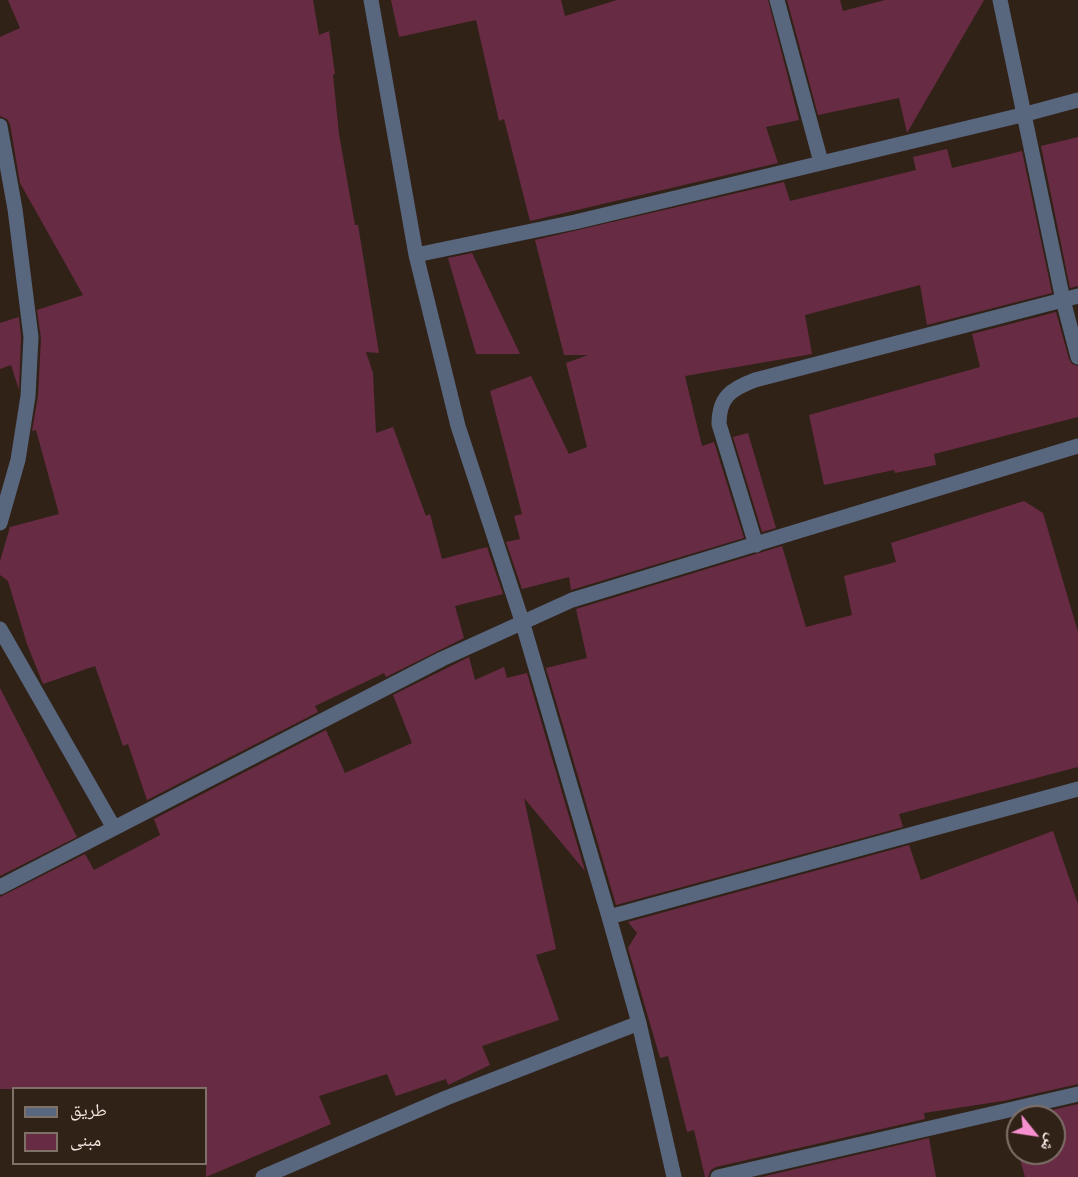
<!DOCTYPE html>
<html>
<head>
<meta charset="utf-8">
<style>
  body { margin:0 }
  #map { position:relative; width:1078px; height:1177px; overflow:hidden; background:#312218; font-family:Inter,"Noto Naskh Arabic",sans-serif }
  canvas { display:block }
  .legend { position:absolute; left:12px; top:1087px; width:195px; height:78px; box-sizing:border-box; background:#312218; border:2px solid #7e7168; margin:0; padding:8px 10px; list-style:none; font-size:18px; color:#f1e7e0 }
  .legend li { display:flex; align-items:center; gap:12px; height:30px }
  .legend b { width:30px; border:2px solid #7e7168 }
  .north { position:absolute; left:1006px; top:1105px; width:60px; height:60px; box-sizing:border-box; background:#312218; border:2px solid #7e7168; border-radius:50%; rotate:120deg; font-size:16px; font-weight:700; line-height:24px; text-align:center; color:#f1e7e0 }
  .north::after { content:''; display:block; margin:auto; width:21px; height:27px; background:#f790ce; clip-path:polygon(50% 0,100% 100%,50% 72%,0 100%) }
</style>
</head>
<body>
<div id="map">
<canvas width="1078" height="1177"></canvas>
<ul class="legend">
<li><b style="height:8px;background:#58667e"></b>طريق</li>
<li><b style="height:16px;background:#682b44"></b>مبنى</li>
</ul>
<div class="north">ش</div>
</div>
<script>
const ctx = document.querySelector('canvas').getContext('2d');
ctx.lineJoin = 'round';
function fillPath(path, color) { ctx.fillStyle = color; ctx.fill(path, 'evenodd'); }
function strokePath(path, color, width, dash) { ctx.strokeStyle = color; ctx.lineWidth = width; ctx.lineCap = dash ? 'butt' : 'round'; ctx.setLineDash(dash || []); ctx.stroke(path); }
const building = new Path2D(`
  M8 0H313L319 35 329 31 335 74 333 75 339 134 355 225H358L379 353 366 352 373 373 376 433 393 427 426 516 430 514 442 559 487 547 503 594 455 606 464 638 386 677 384 673 315 706 318 712 147 800 128 744 123 746 95 666 43 684 27 644 8 581 0 575V561L10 527 59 514 36 430 32 431 38 396 41 338 37 310 83 295 20 183 10 124 7 119 0 116V37L20 28Z
  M391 0H561L565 16 617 0H768L799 120 766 127 778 163 530 221 504 119 499 121 476 20 399 37Z
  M787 0H840L843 11 885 0H984L907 133 899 98 818 115Z
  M1078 137V286L1070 288 1041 146Z
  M947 149 952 168 1022 151 1052 293 927 325 920 285 805 315 812 354 685 376 702 446 714 442 744 538 571 590 569 577 522 589 506 542 520 539 514 516 522 514 490 391 531 376 569 454 587 447 566 363 588 355H564L535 240 784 182 790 201 916 170 913 157Z
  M472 253 520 354H476L448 258Z
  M1056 312 1069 359 1072 364 1078 366V417L934 454 936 465 895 473 894 470 824 485 809 415 980 367 972 334Z
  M19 317 21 337 19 390 11 365 0 369V323Z
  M748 433 776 528 762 532 733 437Z
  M1024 501 1043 513 1078 632V767L899 814 903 827 616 905 546 668 587 658 576 609 782 546 806 627 852 615 844 576 896 562 891 543Z
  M469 657 475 680 504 667 507 678 527 673 585 871 524 798 556 949 536 955 559 1020 482 1046 490 1065 448 1085 446 1079 396 1096 387 1074 319 1096 331 1124 206 1177V1089H0V897L85 854 94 870 160 835 154 819 326 730 345 773 412 743 393 695Z
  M0 688 77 837 0 876Z
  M1053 831 1078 904V1084L1003 1101 924 1113 925 1119 716 1167 711 1170 708 1177H705L694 1130 687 1132 668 1056 660 1058 628 948 637 933 628 922 909 845 921 880Z
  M1078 1104V1177H1025L1009 1120 1018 1118V1153H1054V1117H1022Z
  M929 1138 936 1177H761Z`);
const minor = new Path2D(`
  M371 0 416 255 458 426 522 621 609 917 639 1023 674 1177
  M777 0 821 162
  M1000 0 1063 300 1078 357
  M0 126 15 209 31 337 28 396 18 460 0 523
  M416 255 575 222 1026 114 1078 100
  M756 545 719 424C719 397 731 389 755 380L1078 296
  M0 629 114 828
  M0 887 442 659 572 600 1078 446
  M609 917 1078 789
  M263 1177 446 1098 639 1023
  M718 1177 1078 1094`);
fillPath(building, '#682b44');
strokePath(minor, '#58667e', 15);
</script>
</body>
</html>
